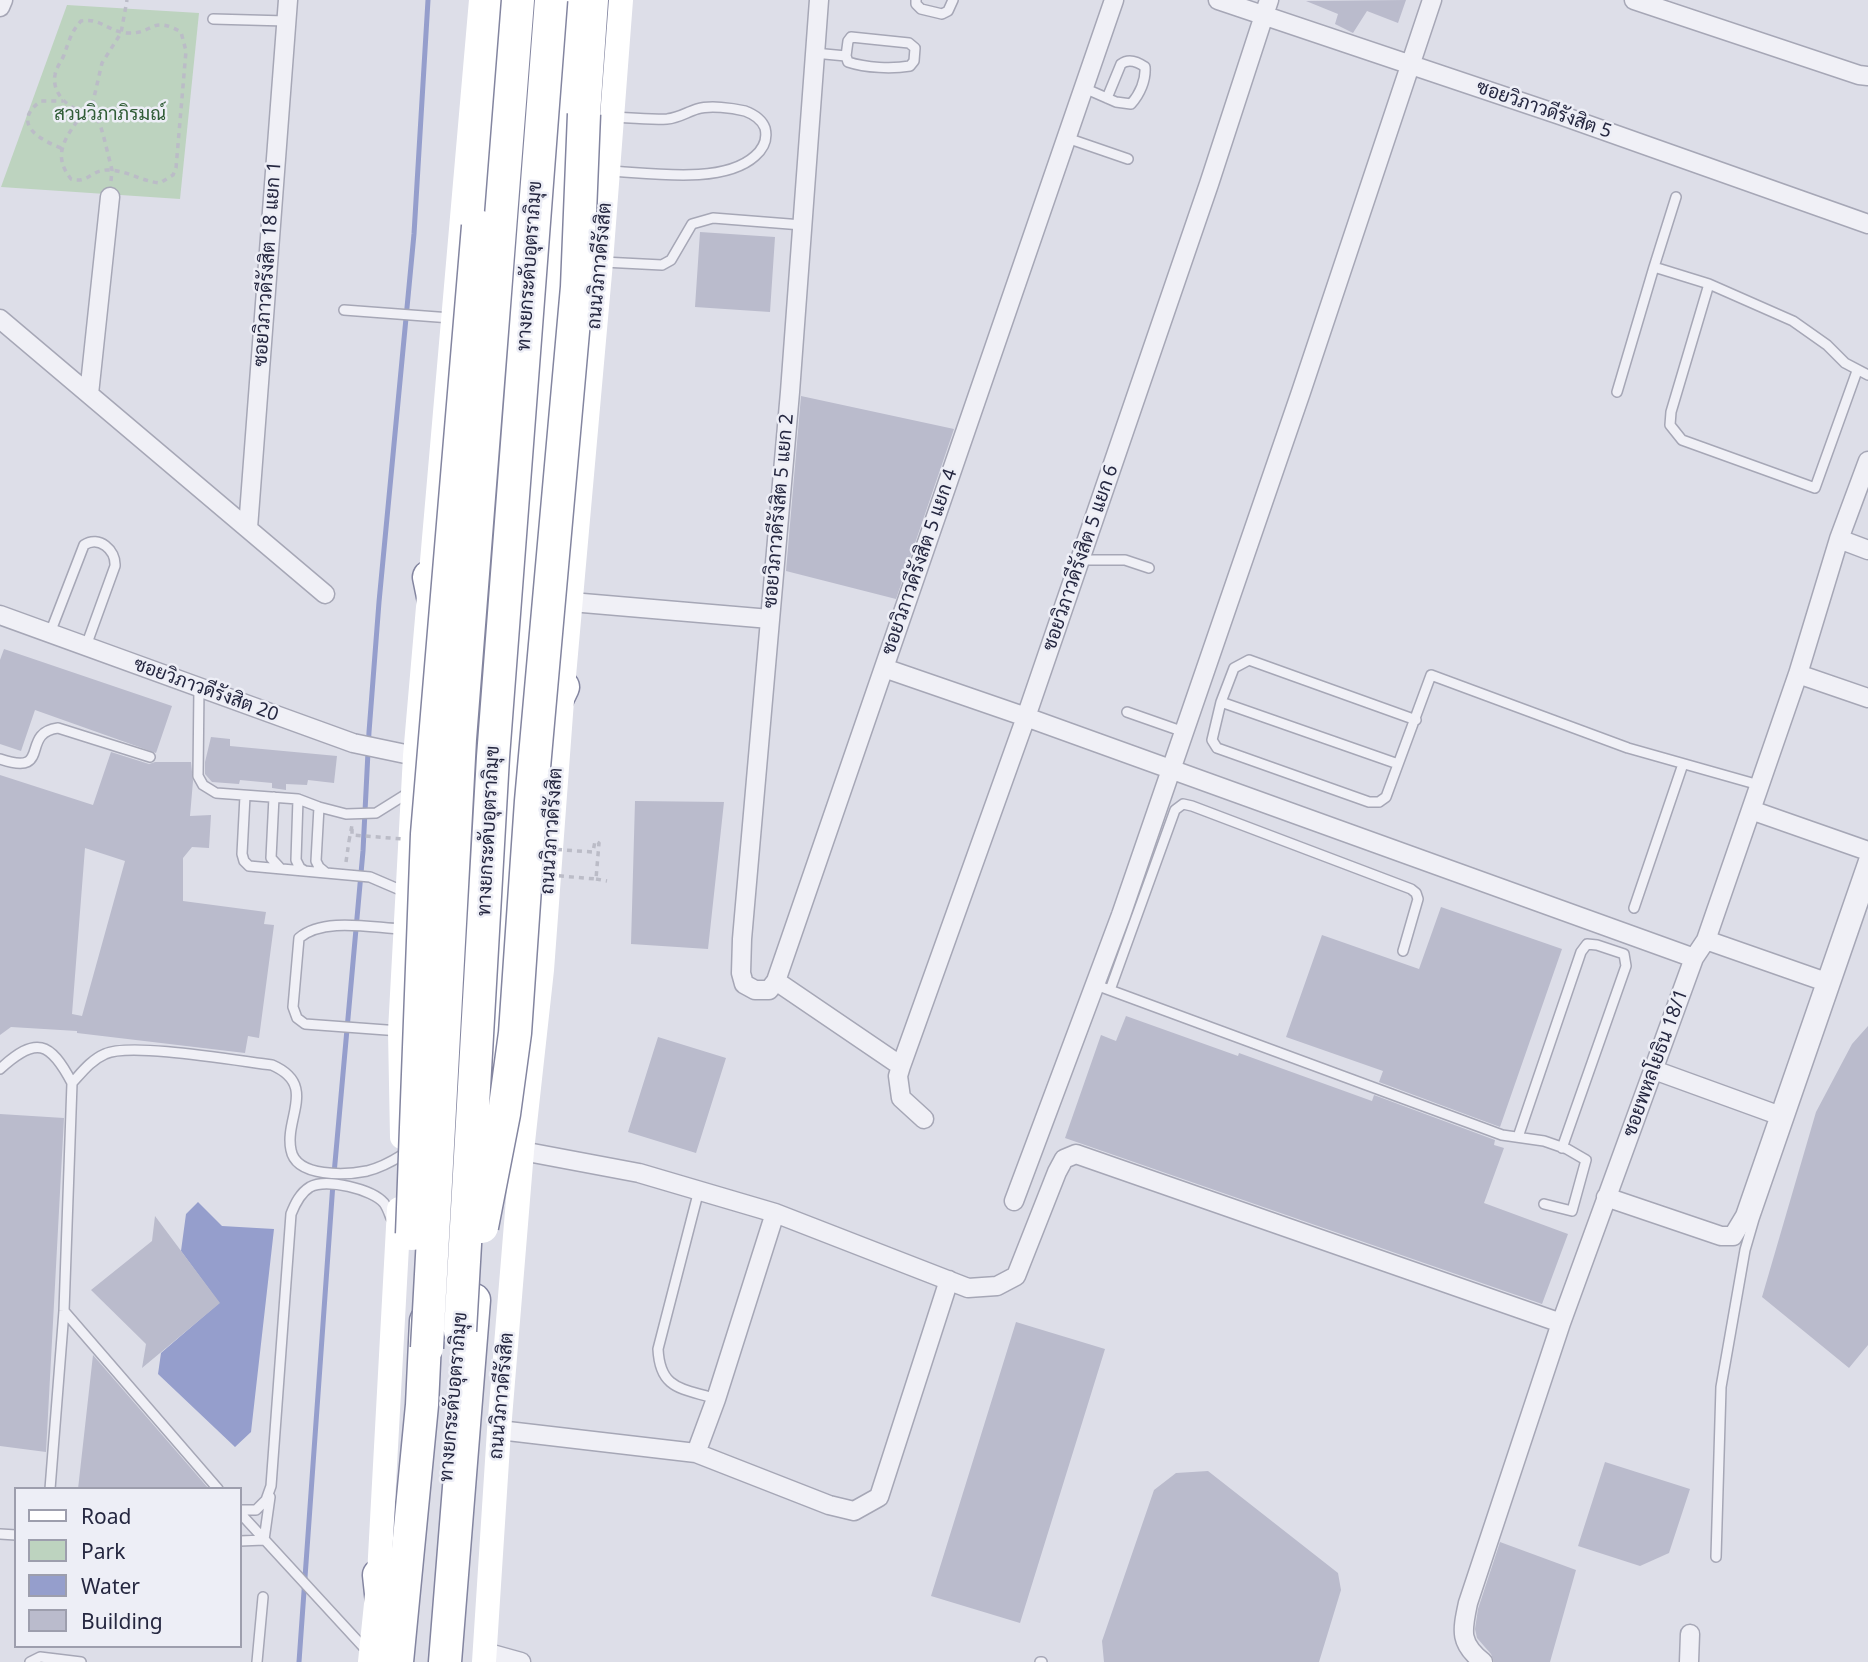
<!DOCTYPE html>
<html>
<head>
<meta charset="utf-8">
<style>
  body { margin:0 }
  #map { position:relative; width:1868px; height:1662px; overflow:hidden; background:#dddee8; font-family:"Noto Sans",sans-serif }
  canvas { display:block }
  .legend { position:absolute; left:14px; top:1487px; width:228px; height:161px; box-sizing:border-box; background:#edeef6; border:2px solid #9d9ead; margin:0; padding:9px 12px; list-style:none; font-size:21px; color:#252740 }
  .legend li { display:flex; align-items:center; gap:14px; height:35px }
  .legend b { width:35px; border:2px solid #9d9ead }
</style>
</head>
<body>
<div id="map">
<canvas width="1868" height="1662"></canvas>
<ul class="legend">
<li><b style="height:9px;background:#fff"></b>Road</li>
<li><b style="height:19px;background:#bdd3bf"></b>Park</li>
<li><b style="height:19px;background:#959ecc"></b>Water</li>
<li><b style="height:19px;background:#babbcc"></b>Building</li>
</ul>
</div>
<script>
const ctx = document.querySelector('canvas').getContext('2d');
ctx.lineJoin = 'round';
function fillPath(path, color) { ctx.fillStyle = color; ctx.fill(path, 'evenodd'); }
function strokePath(path, color, width, dash) { ctx.strokeStyle = color; ctx.lineWidth = width; ctx.lineCap = dash ? 'butt' : 'round'; ctx.setLineDash(dash || []); ctx.stroke(path); }
function label(font, color, halo, rows, align = 'center') {
  ctx.font = font + ' "Noto Sans",Sarabun,sans-serif'; ctx.lineWidth = 5; ctx.setLineDash([]); ctx.textBaseline = 'middle'; ctx.strokeStyle = halo; ctx.fillStyle = color; for (const [text, x, y, turn = 0] of rows) {
    ctx.save(); ctx.translate(x, y); ctx.rotate((+turn || 0) * Math.PI / 180); ctx.textAlign = isNaN(turn) ? turn : align; if (halo) ctx.strokeText(text, 0, 0); ctx.fillText(text, 0, 0); ctx.restore();
  }
}
const green = new Path2D(`
  M67 5 199 13 180 199 1 187Z`);
const water = new Path2D(`
  M198 1202 222 1226 274 1229 251 1432 235 1447 158 1374 161 1353 219 1303 181 1251 186 1214Z`);
const stream = new Path2D(`
  M334 1174 363 851 369 732 379 602 414 234 428 0
  M299 1662 333 1183`);
const building = new Path2D(`
  M1406 0 1398 23 1367 11 1353 33 1335 24 1338 14 1306 1Z
  M700 232 775 237 770 312 695 307Z
  M801 396 954 429 896 599 786 571Z
  M4 649 172 706 156 753 35 710 21 751 0 744V660Z
  M211 737 230 739V746L337 756 334 783 308 780 307 785 286 784V790L272 788V783L240 780 239 784 212 782 205 774V762Z
  M111 752 149 764 155 762H191L193 781 190 816 211 815 209 848 192 847 183 858V901L266 912 264 924 274 925 259 1038 248 1036 245 1053 77 1033V1031L11 1027 0 1035V775L93 805ZM85 848 125 861 82 1016 72 1014Z
  M635 801 724 802 708 949 631 944Z
  M1441 907 1562 949 1500 1127 1379 1082 1383 1071 1286 1037 1322 935 1419 969Z
  M1126 1016 1238 1056 1239 1053 1372 1101 1374 1095 1495 1140 1494 1145 1504 1148 1484 1203 1568 1234 1542 1304 1065 1138 1101 1035 1116 1041Z
  M1868 1026V1345L1849 1368 1762 1297 1816 1112 1852 1044Z
  M658 1037 726 1058 696 1153 628 1132Z
  M0 1114 64 1118 46 1452 0 1446Z
  M155 1216 220 1303 142 1368 146 1344 91 1290 152 1241Z
  M1016 1322 1105 1349 1020 1623 931 1596Z
  M93 1355 209 1489H78Z
  M1605 1462 1690 1489 1669 1553 1640 1566 1578 1546Z
  M1208 1471 1338 1573 1341 1590 1319 1662H1104L1102 1641 1154 1490 1176 1473Z
  M1500 1542 1576 1570 1550 1662H1494L1491 1654 1477 1638 1475 1629 1478 1609Z`);
const path = new Path2D(`
  M83 113C66 137 51 154 71 179 88 184 91 170 107 170 127 170 140 181 160 183L173 175 176 168 186 51 181 32C151 15 154 34 128 33 110 33 100 17 81 21 71 32 69 41 64 55 61 62 56 68 55 75 51 96 74 113 93 114
  M61 148C40 140 10 123 41 101H63
  M111 181 112 170 104 138 100 124 93 114 92 106 102 63 121 33 127 0
  M346 862 349 841
  M596 879 607 881`);
const lane = new Path2D(`
  M916 0V4L921 9 942 14 948 11 953 0
  M213 19 286 21
  M814 53 846 56 848 62C866 68 892 69 910 66L914 61 915 48 909 43 851 37 848 41 846 56
  M1084 88 1116 102 1131 104C1140 94 1146 80 1145 67 1138 62 1129 58 1121 64L1107 98
  M1067 138 1128 159
  M609 171C650 173 723 185 755 156 763 149 768 140 765 128 762 120 753 114 745 111 732 108 710 105 697 109 687 112 679 118 667 119 650 120 631 118 614 117
  M603 262 662 265 671 260 692 224 713 218 802 225
  M1654 267 1676 197
  M1709 284 1671 412 1670 425 1682 440 1815 488 1857 371
  M344 310 451 318
  M1617 392 1654 267 1709 284 1793 321 1827 345 1845 363 1868 375
  M1080 560H1125L1149 568
  M50 633 84 545C99 535 116 550 115 566L86 646
  M199 687 198 776 203 785 216 793 298 799 319 807 346 814 376 813 408 793
  M1221 702 1398 764
  M1127 712 1184 732
  M1416 720 1249 660 1234 668 1221 702 1212 740 1217 748 1369 802H1379L1386 797 1431 675 1628 748 1759 785
  M0 759C53 777 19 733 58 728L150 757
  M245 796 242 854 244 861 249 866 370 877 405 892
  M274 797 271 858 281 869
  M298 799 296 860 300 868 305 871
  M319 807 316 861 319 867 325 872
  M1634 908 1683 764
  M1096 985 1502 1135 1544 1141 1567 1149 1586 1160 1572 1211 1544 1204
  M1110 990 1175 810 1183 804 1192 806 1411 889 1416 893 1418 899 1403 951
  M400 1031 305 1024 297 1018 293 1007 299 938C324 917 372 928 403 929
  M0 1069C36 1036 50 1041 72 1083
  M1518 1137 1581 952 1587 944 1597 945 1624 954 1626 966 1562 1148
  M699 1190 658 1349C660 1390 682 1388 716 1399
  M64 1311 218 1489
  M50 1489 64 1311 72 1083C82 1072 91 1060 105 1054 130 1042 239 1061 272 1065 318 1085 284 1118 291 1150 296 1178 347 1175 367 1171 379 1168 391 1162 402 1155
  M240 1510H256L266 1500 271 1486 291 1214C295 1204 300 1193 310 1187 326 1178 372 1189 384 1203 387 1207 389 1213 391 1218
  M240 1513 367 1651
  M0 1534 16 1535
  M240 1541 264 1540 270 1497
  M1716 1557 1721 1387 1745 1250 1754 1219 1868 889
  M30 1662 40 1657 81 1662
  M257 1662 263 1597
  M1040 1662H1042`);
const street = new Path2D(`
  M1218 0 1560 115 1868 224
  M1634 0 1859 75 1868 76
  M0 7 3 0
  M0 319 325 594
  M89 394 110 197
  M248 528 288 0
  M1839 539 1868 550
  M571 602 770 619
  M0 615 353 743 415 756
  M884 668 1026 717 1694 958
  M1798 674 1868 698
  M1751 810 1868 851
  M1706 940 1826 982
  M776 981 769 990H755L744 984 741 973 742 939 790 392 819 0
  M901 1066 776 981 1114 0
  M1654 1070 1778 1115
  M924 1119 901 1098 898 1076 901 1066 1026 717 1209 184 1269 0
  M522 1151 639 1173 775 1213 968 1288 997 1286 1016 1276 1057 1172 1064 1159 1076 1154 1561 1323
  M1606 1197 1721 1236H1733L1745 1216 1868 861
  M1014 1201 1121 915 1301 392 1432 0
  M499 1430 696 1453 716 1399 775 1213
  M696 1453 829 1505 854 1511 879 1497 949 1280
  M485 1652 521 1662
  M1483 1662C1459 1643 1462 1631 1468 1603L1561 1323 1694 958 1706 940 1798 674 1839 539 1868 461
  M1689 1662 1690 1634`);
const secondary = new Path2D(`
  M402 1137 400 1031 415 756 481 0
  M370 1662 379 1575 399 1209
  M484 1662 499 1430 522 1151 542 970 563 687 601 262 621 0`);
const highway = new Path2D(`
  M584 114 592 0
  M478 226 498 0
  M429 577 440 631
  M538 739 563 687
  M489 1091 570 0
  M379 1575 386 1640
  M397 1662 422 1405 426 1321
  M445 1662 474 1300`);
const pathBridge = new Path2D(`
  M349 841 352 825V835L403 839
  M549 875 596 879 599 843 595 841 593 852 550 849`);
const highwayBridge = new Path2D(`
  M482 1227 504 1114 515 1033 531 801 577 287 584 114
  M412 1234 427 834 478 226
  M460 1331 493 757 551 0
  M427 1348 460 739 518 0`);
const streetNames = [
  ["ซอยวิภาวดีรังสิต 5",1544,110,19],
  ["ซอยวิภาวดีรังสิต 18 แยก 1",268,264,-86],
  ["ทางยกระดับอุตราภิมุข",530,266,-86],
  ["ถนนวิภาวดีรังสิต",600,266,-85],
  ["ซอยวิภาวดีรังสิต 5 แยก 2",779,511,-85],
  ["ซอยวิภาวดีรังสิต 5 แยก 6",1081,558,-71],
  ["ซอยวิภาวดีรังสิต 5 แยก 4",920,562,-71],
  ["ซอยวิภาวดีรังสิต 20",206,690,20],
  ["ทางยกระดับอุตราภิมุข",489,831,-87],
  ["ถนนวิภาวดีรังสิต",552,831,-86],
  ["ซอยพหลโยธิน 18/1",1656,1063,-70],
  ["ถนนวิภาวดีรังสิต",502,1396,-85],
  ["ทางยกระดับอุตราภิมุข",454,1397,-85]
];
const parkNames = [
  ["สวนวิภาภิรมณ์",110,115]
];
fillPath(green, '#bdd3bf');
fillPath(water, '#959ecc');
strokePath(stream, '#959ecc', 5);
fillPath(building, '#babbcc');
strokePath(lane, '#a6a7b6', 12);
strokePath(street, '#a6a7b6', 21);
strokePath(highway, '#8385a0', 35);
strokePath(path, '#bbbcc7', 3.5, [5, 5]);
strokePath(lane, '#f0f0f6', 9);
strokePath(street, '#f0f0f6', 18);
strokePath(secondary, '#fff', 24);
strokePath(highway, '#fff', 32);
strokePath(highwayBridge, '#8385a0', 35, []);
strokePath(pathBridge, '#bbbcc7', 3.5, [5, 5]);
strokePath(highwayBridge, '#fff', 32);
label('19px', '#252740', '#edeef6', streetNames);
label('19px', '#315d37', '#edeef6', parkNames);
</script>
</body>
</html>
